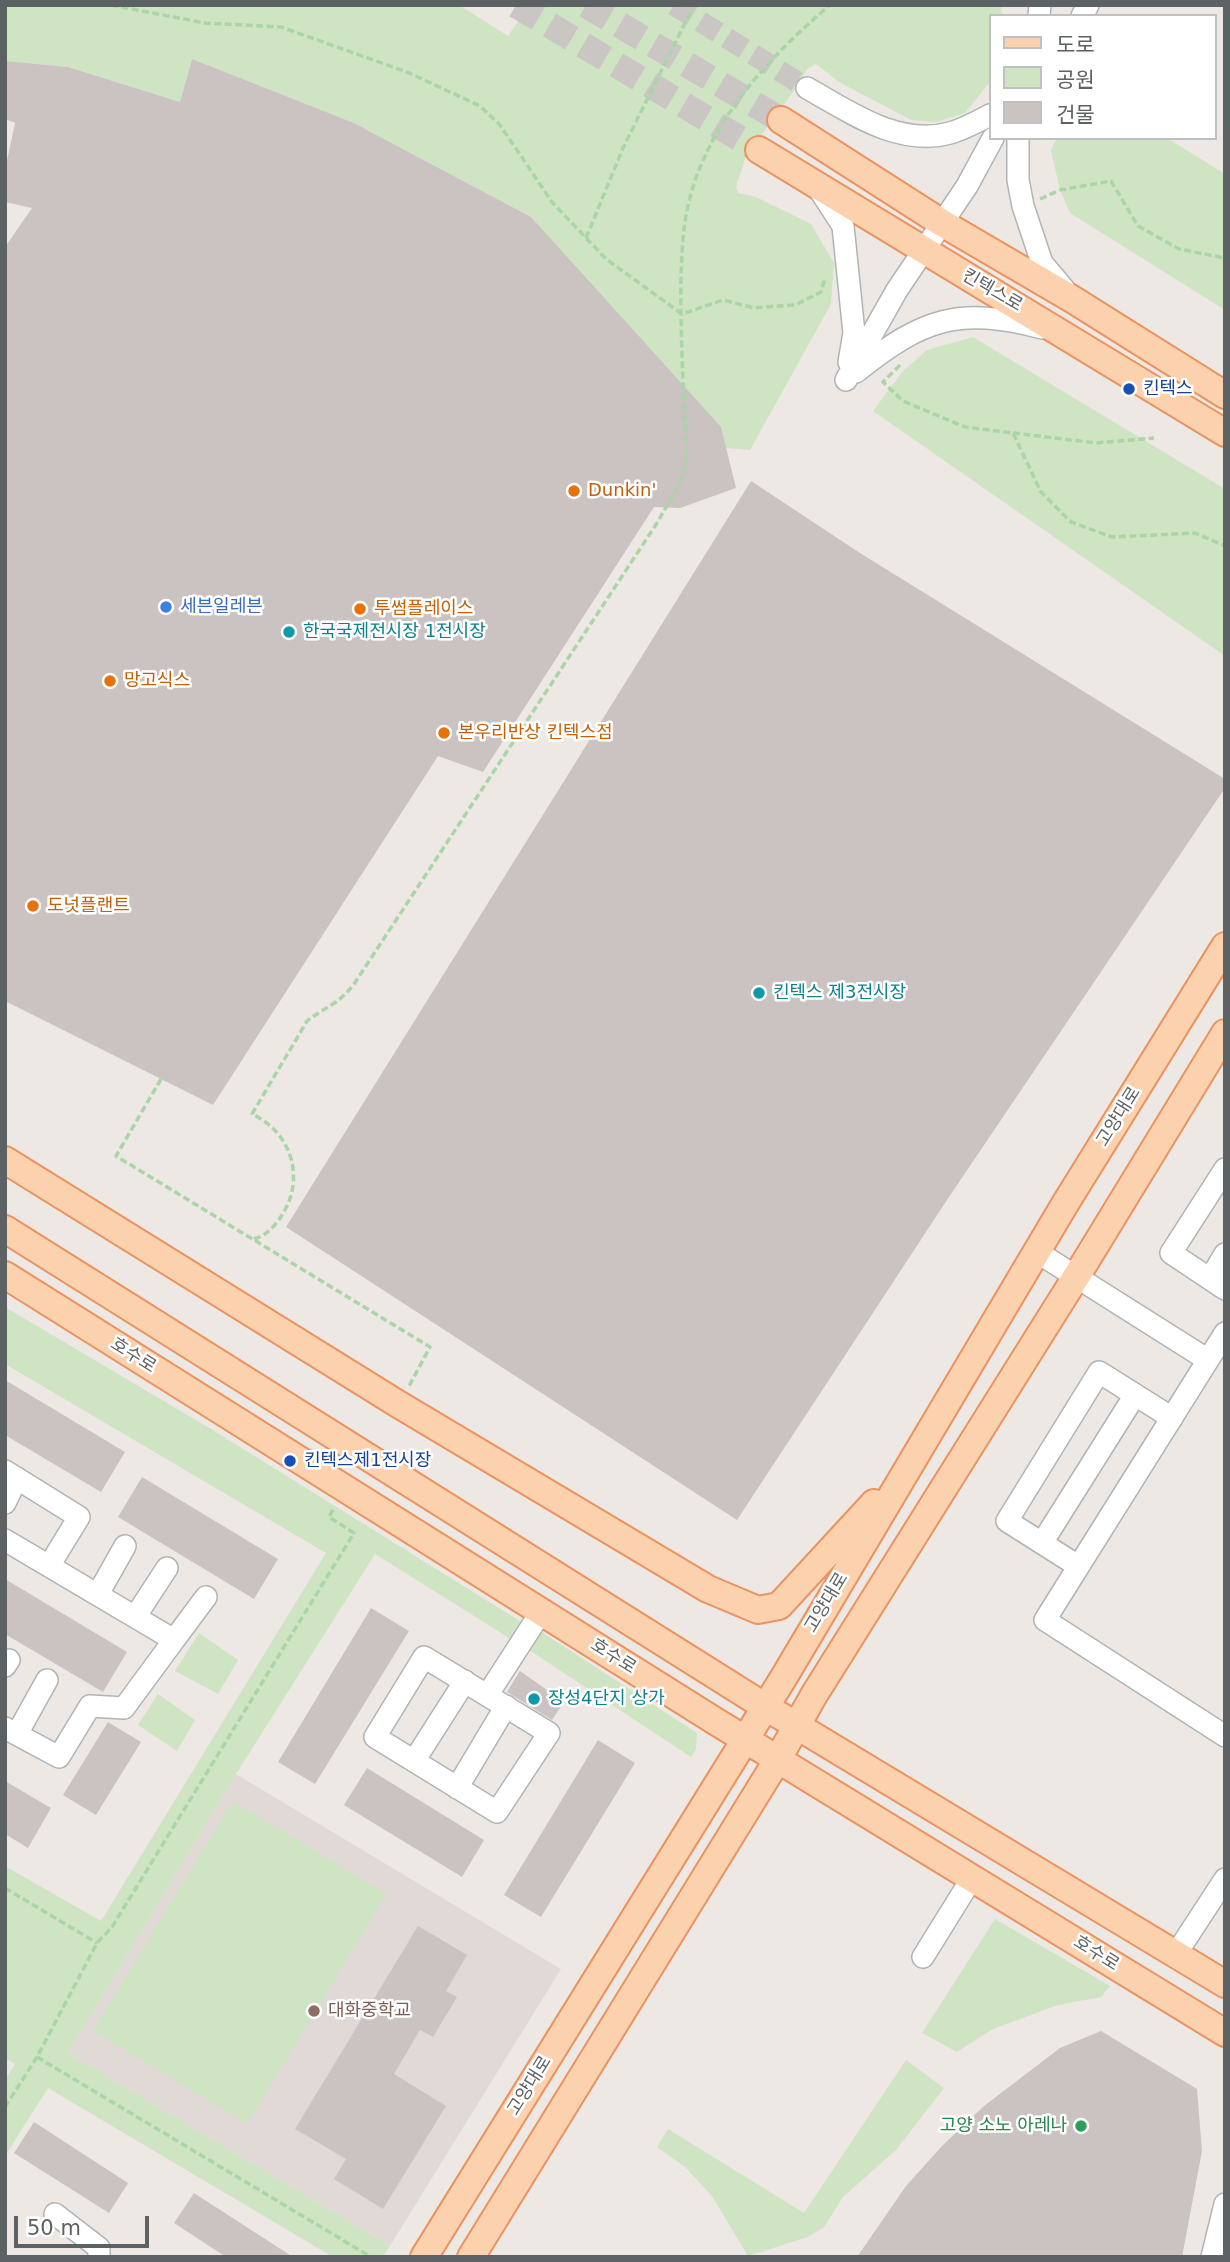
<!DOCTYPE html>
<html>
<head>
<meta charset="utf-8">
<style>
  body { margin:0 }
  #map { position:relative; width:1230px; height:2262px; overflow:hidden; background:#eee8e4; font-family:"DejaVu Sans","Noto Sans KR",sans-serif }
  canvas { display:block }
  .frame { position:absolute; inset:0; border:7px solid #5c6264; pointer-events:none }
  .legend { position:absolute; left:989px; top:14px; width:228px; height:126px; box-sizing:border-box; background:#fff; border:2px solid #bec0c1; margin:0; padding:9px 12px; list-style:none; font-size:21px; color:#5c6264 }
  .legend li { display:flex; align-items:center; gap:14px; height:35px }
  .legend b { width:35px; border:2px solid #bec0c1 }
  .scale { position:absolute; left:14px; top:2216px; width:135px; height:32px; box-sizing:border-box; border:4px solid #5c6264; border-top:0; padding-left:9px; font-size:21px; line-height:24px; white-space:nowrap; color:#5c6264; -webkit-text-stroke:5px #fff; paint-order:stroke }
</style>
</head>
<body>
<div id="map">
<canvas width="1230" height="2262"></canvas>
<div class="frame"></div>
<ul class="legend">
<li><b style="height:9px;background:#fbd2ad"></b>도로</li>
<li><b style="height:19px;background:#cee4c2"></b>공원</li>
<li><b style="height:19px;background:#cac3c2"></b>건물</li>
</ul>
<div class="scale">50 m</div>
</div>
<script>
const ctx = document.querySelector('canvas').getContext('2d');
ctx.lineJoin = 'round';
function fillPath(path, color) { ctx.fillStyle = color; ctx.fill(path, 'evenodd'); }
function strokePath(path, color, width, dash) { ctx.strokeStyle = color; ctx.lineWidth = width; ctx.lineCap = dash ? 'butt' : 'round'; ctx.setLineDash(dash || []); ctx.stroke(path); }
function label(font, color, halo, rows, align = 'center') {
  ctx.font = font + ' "DejaVu Sans","Noto Sans KR",sans-serif'; ctx.lineWidth = 5; ctx.setLineDash([]); ctx.textBaseline = 'middle'; ctx.strokeStyle = halo; ctx.fillStyle = color; for (const [text, x, y, turn = 0] of rows) {
    ctx.save(); ctx.translate(x, y); ctx.rotate((+turn || 0) * Math.PI / 180); ctx.textAlign = isNaN(turn) ? turn : align; if (halo) ctx.strokeText(text, 0, 0); ctx.fillText(text, 0, 0); ctx.restore();
  }
}
const education = new Path2D(`
  M236 1774 561 1969 390 2246 68 2053Z`);
const green = new Path2D(`
  M5 5H459L508 36 529 5H1001L1002 16H990V82L965 113 936 122 911 120 839 82 816 64 807 69 799 84 746 156 736 187 738 193 756 197 811 224 834 263 831 304 750 450 726 448 531 217 354 123 192 59 180 102 68 67 5 61Z
  M1057 138H1167L1225 174V310L1070 213 1060 190 1051 150Z
  M973 337 1225 489V656L873 411 903 371 927 350Z
  M5 1307 211 1429 523 1623 514 1641 375 1554 236 1774 68 2053 390 2246 383 2257H333L48 2088 5 2156V2080L15 2064 5 2058V1866L101 1921 326 1553 5 1364Z
  M540 1631 697 1733 696 1749 691 1757 529 1650Z
  M199 1633 238 1660 218 1694 175 1671Z
  M158 1694 195 1720 177 1751 138 1725Z
  M233 1801 386 1894 247 2124 93 2031Z
  M995 1919 1110 1986 1101 1997 1058 2005 993 2029 957 2052 922 2033Z
  M906 2060 944 2088 896 2150 843 2197 824 2227 808 2237 748 2256 712 2196 685 2167 657 2147 668 2129 804 2213Z`);
const building = new Path2D(`
  M192 59 354 123 531 217 721 427 736 488 680 508 654 507 483 772 438 756 213 1105 5 1001V247L32 208 5 202V170L15 123 5 119V61L68 67 180 102Z
  M751 481 860 553 1225 779V788L949 1197 737 1520 286 1227Z
  M5 1380 125 1452 101 1492 5 1435Z
  M142 1477 278 1559 254 1599 118 1517Z
  M5 1579 127 1652 103 1692 5 1634Z
  M371 1608 409 1631 315 1784 278 1762Z
  M520 1671 564 1702 552 1720 507 1692Z
  M108 1722 141 1742 96 1815 63 1795Z
  M598 1740 635 1763 541 1917 504 1895Z
  M367 1768 484 1840 462 1877 344 1805Z
  M5 1781 51 1808 28 1848 5 1834Z
  M418 1926 467 1955 446 1991 457 1997 433 2037 420 2030 394 2074 446 2106 383 2209 334 2179 346 2159 295 2129Z
  M1101 2031 1197 2089 1202 2151 1182 2257H857L906 2186 942 2146 984 2106 1060 2048Z
  M34 2122 128 2183 109 2213 14 2153Z
  M194 2193 293 2257H226L174 2223Z`);
const minorTunnel = new Path2D(`
  M674 5 807 88`);
const majorTunnel = new Path2D(`
  M516 5 759 150
  M586 5 781 120`);
const path = new Path2D(`
  M111 5 205 23 281 27 407 72 480 106 500 125 552 202 606 259 682 314 723 300 754 308 795 305 821 292 825 278
  M1040 199 1060 190 1111 181 1138 226 1179 249 1225 258
  M586 238 623 148 694 5
  M900 365 883 382 903 401 965 427 1013 433 1041 492 1071 522 1112 537 1195 533 1225 546
  M1013 433 1096 443 1154 438
  M161 1079 116 1156 430 1347 408 1388
  M254 1239C266 1236 276 1225 282 1215 306 1178 291 1132 252 1114L307 1021C326 1006 338 1005 354 984L659 520C666 506 676 492 682 478 689 459 686 439 685 420 683 398 683 377 682 356 681 313 679 264 685 222 698 133 764 61 830 5
  M5 1888 97 1943
  M37 2057 371 2257
  M5 2107 37 2057 97 1943 112 1927 354 1533 329 1517 334 1508`);
const minor = new Path2D(`
  M1039 16 1040 5
  M1082 16 1088 5
  M807 88C850 112 898 147 950 133 964 129 977 122 990 115
  M1018 138V180L1023 206 1042 263 1064 289
  M817 186 843 226 854 333 849 362
  M856 372C922 319 958 306 1042 328
  M846 380 897 290 967 186 993 138
  M1225 1169 1171 1253 1225 1289
  M1037 1252 1208 1360
  M1210 1279 1225 1254
  M1225 1333 1045 1620 1225 1736
  M5 1471 79 1517 49 1566
  M5 1503 17 1478
  M5 1540 174 1640 124 1708 90 1706 59 1757 5 1728
  M1042 1543 1135 1395
  M1078 1566 1007 1521 1099 1372 1172 1418
  M98 1594 125 1546
  M135 1617 167 1568
  M174 1640 206 1597
  M424 1657 549 1733 497 1812 375 1737Z
  M5 1666 9 1660
  M488 1694 541 1612
  M17 1734 47 1680
  M414 1761 465 1681
  M457 1788 506 1706
  M1176 1954 1225 1879
  M923 1957 972 1878
  M55 2214 99 2248V2257
  M1212 2257 1225 2204`);
const major = new Path2D(`
  M781 120 942 223 1072 299 1225 395
  M759 150 1225 433
  M5 1160 398 1404 708 1589 758 1610 779 1606 874 1503
  M5 1229 764 1706 1225 1984
  M5 1275 715 1721 1225 2033
  M424 2257 784 1677 1065 1204 1225 946
  M471 2257 778 1759 814 1695 1076 1277 1225 1033`);
const markers = [
  [1129,389,7,"#1a4fb4"],
  [574,491,7,"#e8710a"],
  [166,607,7,"#3f7fe0"],
  [360,609,7,"#e8710a"],
  [289,632,7,"#0f9aa8"],
  [110,681,7,"#e8710a"],
  [444,733,7,"#e8710a"],
  [33,906,7,"#e8710a"],
  [759,993,7,"#0f9aa8"],
  [290,1461,7,"#1a4fb4"],
  [534,1699,7,"#0f9aa8"],
  [314,2011,7,"#8d6e63"],
  [1081,2126,7,"#2e9e5b"]
];
const streetNames = [
  ["킨텍스로",992,291,30],
  ["고양대로",1119,1117,-58],
  ["호수로",133,1356,32],
  ["고양대로",827,1603,-59],
  ["호수로",613,1657,32],
  ["호수로",1096,1954,32],
  ["고양대로",530,2086,-58]
];
const transitNames = [
  ["킨텍스",1143,389],
  ["킨텍스제1전시장",304,1461]
];
const foodNames = [
  ["Dunkin'",588,491],
  ["투썸플레이스",374,609],
  ["망고식스",124,681],
  ["본우리반상 킨텍스점",458,733],
  ["도넛플랜트",47,906]
];
const shopNames = [
  ["세븐일레븐",180,607]
];
const cultureNames = [
  ["한국국제전시장 1전시장",303,632],
  ["킨텍스 제3전시장",773,993],
  ["장성4단지 상가",548,1699]
];
const educationNames = [
  ["대화중학교",328,2011]
];
const leisureNames = [
  ["고양 소노 아레나",1067,2126]
];
fillPath(education, '#e1d9d6');
fillPath(green, '#cee4c2');
fillPath(building, '#cac3c2');
strokePath(minorTunnel, '#cac6c4', 21, [21, 10]);
strokePath(majorTunnel, '#cac6c4', 26, [26, 13]);
strokePath(minor, '#b0b4b6', 24);
strokePath(major, '#ea9361', 30);
strokePath(path, '#aad5a6', 3.5, [7, 3.5]);
strokePath(minor, '#fff', 21);
strokePath(major, '#fbd2ad', 26);
for (const [x, y, r, color] of markers) { const dot = new Path2D(); dot.arc(x, y, r, 0, 2 * Math.PI); ctx.fillStyle = color; ctx.fill(dot); strokePath(dot, '#fff', 2.5); }
label('18px', '#5c6264', '#fff', streetNames);
label('18px', '#164399', '#fff', transitNames, 'left');
label('18px', '#c56008', '#fff', foodNames, 'left');
label('18px', '#366cbe', '#fff', shopNames, 'left');
label('18px', '#0d838f', '#fff', cultureNames, 'left');
label('18px', '#785e54', '#fff', educationNames, 'left');
label('18px', '#27864d', '#fff', leisureNames, 'right');
</script>
</body>
</html>
